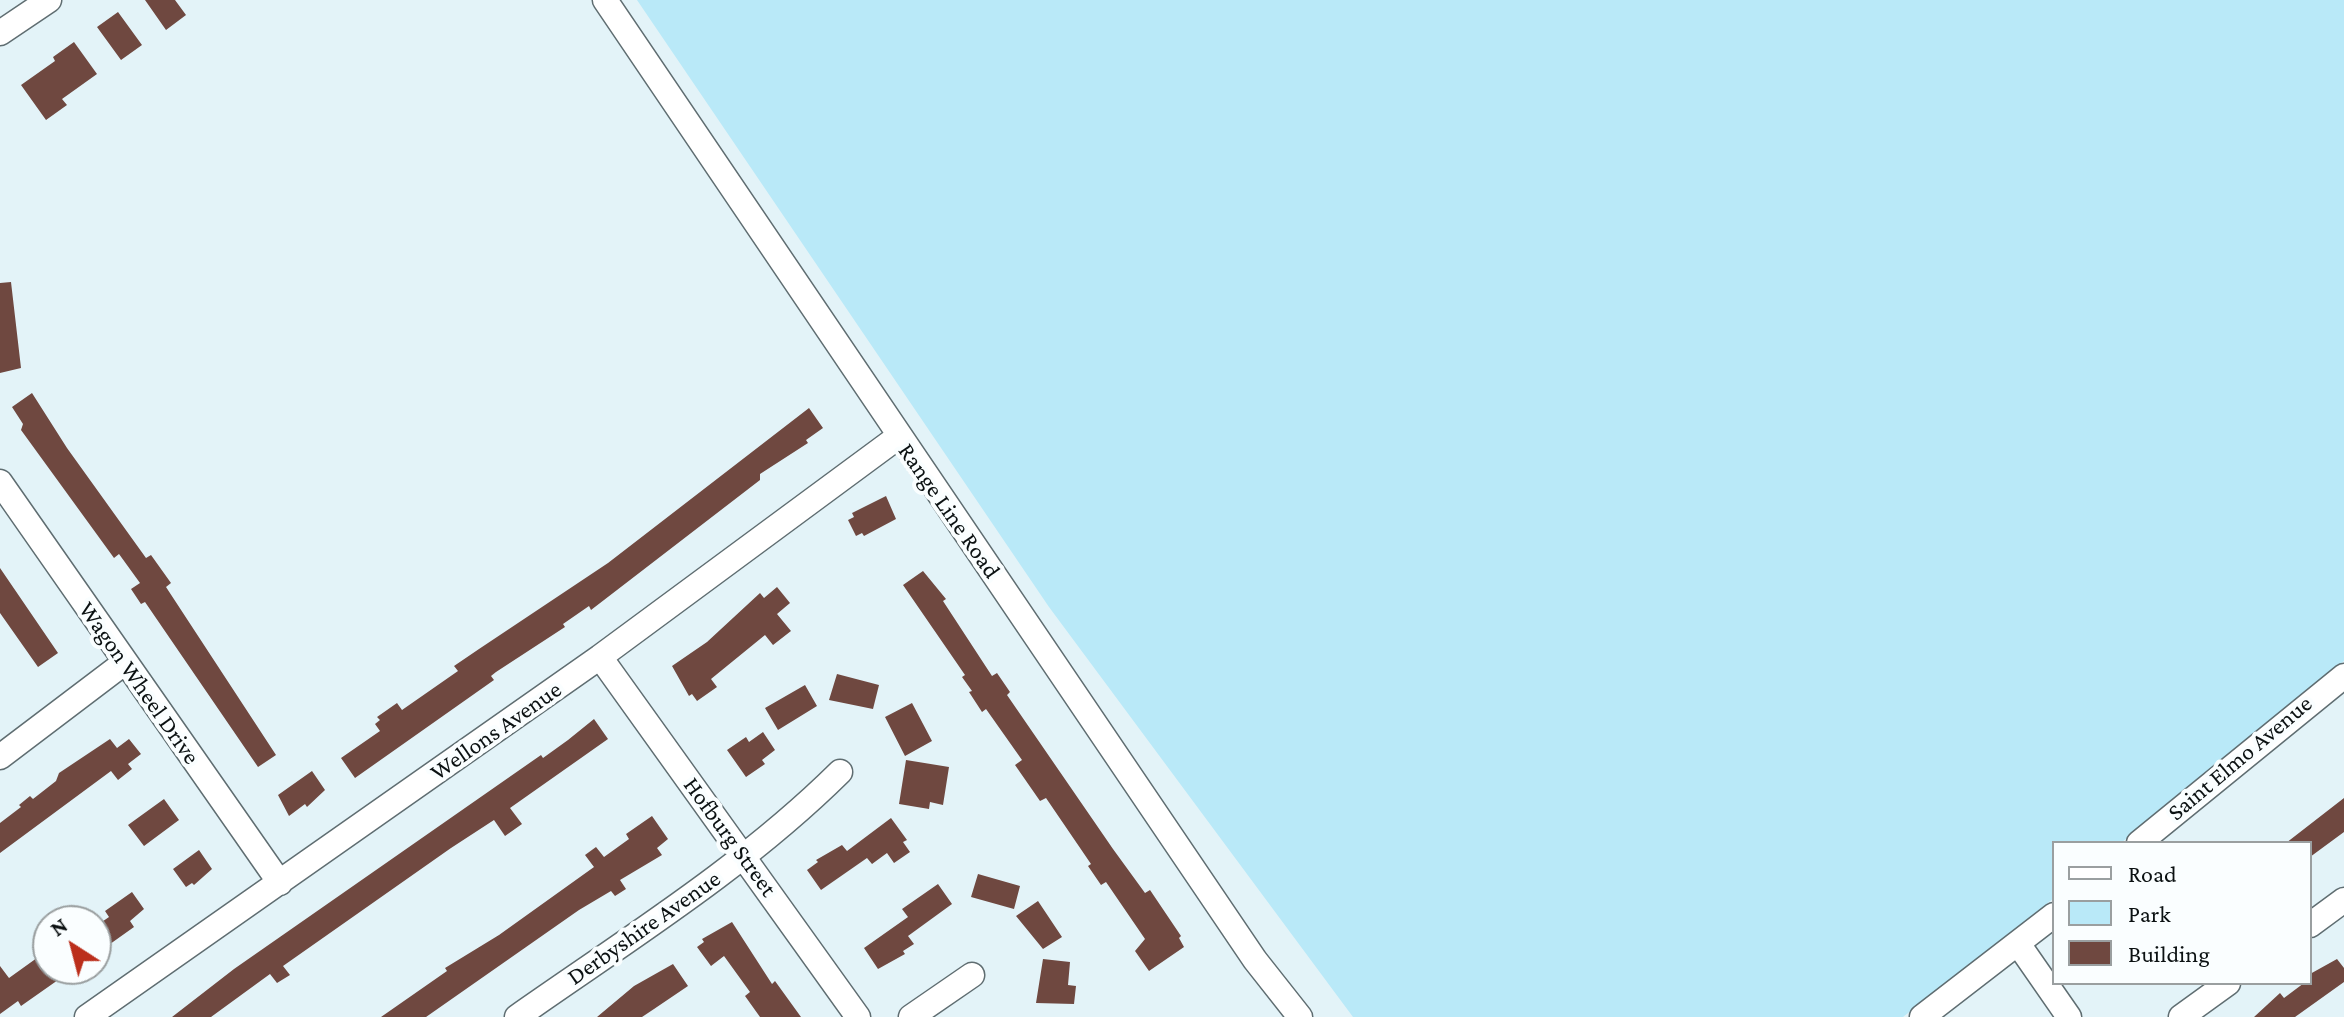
<!DOCTYPE html>
<html>
<head>
<meta charset="utf-8">
<style>
  body { margin:0 }
  #map { position:relative; width:2344px; height:1017px; overflow:hidden; background:#e3f3f8; font-family:"Crimson Pro",serif }
  canvas { display:block }
  .legend { position:absolute; left:2052px; top:841px; width:260px; height:144px; box-sizing:border-box; background:#fafeff; border:2px solid #9a9fa0; margin:0; padding:10px 14px; list-style:none; font-size:24px; color:#0b1112 }
  .legend li { display:flex; align-items:center; gap:16px; height:40px }
  .legend b { width:40px; border:2px solid #9a9fa0 }
  .north { position:absolute; left:32px; top:905px; width:80px; height:80px; box-sizing:border-box; background:#fafeff; border:2px solid #9a9fa0; border-radius:50%; rotate:324deg; font-size:22px; font-weight:700; line-height:32px; text-align:center; color:#0b1112 }
  .north::after { content:''; display:block; margin:auto; width:28px; height:36px; background:#bb2f1c; clip-path:polygon(50% 0,100% 100%,50% 72%,0 100%) }
</style>
</head>
<body>
<div id="map">
<canvas width="2344" height="1017"></canvas>
<ul class="legend">
<li><b style="height:10px;background:#fff"></b>Road</li>
<li><b style="height:22px;background:#b9e9f8"></b>Park</li>
<li><b style="height:22px;background:#6f4840"></b>Building</li>
</ul>
<div class="north">N</div>
</div>
<script>
const ctx = document.querySelector('canvas').getContext('2d');
ctx.lineJoin = 'round';
function fillPath(path, color) { ctx.fillStyle = color; ctx.fill(path, 'evenodd'); }
function strokePath(path, color, width, dash) { ctx.strokeStyle = color; ctx.lineWidth = width; ctx.lineCap = dash ? 'butt' : 'round'; ctx.setLineDash(dash || []); ctx.stroke(path); }
function label(font, color, halo, rows, align = 'center') {
  ctx.font = font + ' "Crimson Pro",serif'; ctx.lineWidth = 8; ctx.setLineDash([]); ctx.textBaseline = 'middle'; ctx.strokeStyle = halo; ctx.fillStyle = color; for (const [text, x, y, turn = 0] of rows) {
    ctx.save(); ctx.translate(x, y); ctx.rotate((+turn || 0) * Math.PI / 180); ctx.textAlign = isNaN(turn) ? turn : align; if (halo) ctx.strokeText(text, 0, 0); ctx.fillText(text, 0, 0); ctx.restore();
  }
}
const green = new Path2D(`
  M637 0H2344V661L2121 843H2054V898L1903 1017H1353L1049 607Z`);
const building = new Path2D(`
  M145 0H175L186 15 166 30Z
  M118 12 142 45 121 60 97 27Z
  M74 42 97 74 62 99 67 105 46 120 21 85 55 61 53 57Z
  M11 282 21 368 0 373V283Z
  M32 393 67 448 146 558 151 555 171 583 166 587 276 755 258 767 145 602 141 604 131 589 140 583 119 554 114 558 21 430 23 424 12 407Z
  M809 408 823 428 806 440 808 443 760 474V480L591 610 589 606 563 624 565 627 496 672 491 676 494 680 355 778 341 758 380 731 375 724 380 720 377 717 397 703 402 710 458 671 454 666 479 649 608 563Z
  M886 496 896 519 864 536 862 533 856 536 848 520 854 517 852 513Z
  M0 568 58 653 38 667 0 613Z
  M923 571 946 599 943 601 992 676 997 673 1010 692 1007 695 1113 849 1145 893 1150 890 1181 936 1179 938 1184 947 1149 971 1135 951 1145 939 1106 882 1101 885 1088 866 1091 864 1046 798 1040 801 1015 765 1022 760 986 709 982 712 969 692 972 691 962 677 965 675 903 585Z
  M777 587 790 603 777 614 791 631 773 645 765 635 711 679 717 687 697 701 692 694 689 696 672 666 707 642 760 593 764 598Z
  M837 674 879 685 873 709 829 700Z
  M805 685 817 706 778 730 765 708Z
  M912 703 932 741 905 756 885 717Z
  M594 719 608 739 510 808 522 824 505 836 494 820 451 848 283 966 290 975 277 983 270 974 211 1017H172L234 969 541 755 543 758 568 740Z
  M763 732 775 750 762 760 765 764 746 777 727 750 746 737 749 742Z
  M110 739 117 748 129 739 141 754 128 764 132 769 118 780 111 771 0 853V823L21 807 19 805 30 796 33 799 56 781 59 773Z
  M906 760 949 767 943 805 930 802 929 809 899 804Z
  M312 771 325 790 307 807 305 804 289 816 278 795Z
  M2344 798V832L2310 857V843H2286Z
  M164 799 179 820 144 846 128 825Z
  M652 816 668 839 657 848 662 855 620 880 626 889 615 896 611 891 579 910 426 1017H381L447 971 445 968 499 935 594 867 585 855 596 847 604 857 629 839 626 834Z
  M891 818 907 840 903 842 910 852 894 863 887 853 872 864 867 858 821 890 807 870 818 862 816 860 842 845 847 851Z
  M199 850 212 869 194 885 192 883 186 887 173 869Z
  M978 874 1020 886 1014 909 971 897Z
  M938 884 952 904 908 936 914 944 903 951 905 954 878 969 864 948 908 917 902 909Z
  M132 892 144 909 130 921 134 927 96 954V926L109 917 105 911Z
  M1038 901 1062 937 1043 949 1016 916Z
  M732 922 772 984 775 981 801 1017H760L745 996 750 992 724 956 711 966 697 947 704 942 702 939Z
  M48 950V969L58 980 21 1006 18 1001 0 1014V966L9 978Z
  M1043 959 1070 962 1068 985 1076 986 1074 1004 1036 1003Z
  M2337 959 2344 968V982L2295 1017H2254L2280 993 2284 998 2304 983H2310V974Z
  M673 964 688 986 654 1009 642 1017H597L634 986Z`);
const minor = new Path2D(`
  M605 0 1255 960 1300 1017
  M0 33 49 0
  M0 482 280 883
  M600 657 858 1017
  M0 757 124 663
  M2139 843 2344 676
  M2310 925 2344 900
  M2019 945 2069 1017
  M87 1017 600 657 898 437
  M517 1017C628 939 744 867 840 772
  M911 1017 972 975
  M1922 1017 2054 915
  M2181 1017 2228 983`);
const streetNames = [
  ["Range Line Road",949,511,55],
  ["Wagon Wheel Drive",139,683,55],
  ["Wellons Avenue",496,731,-35],
  ["Saint Elmo Avenue",2240,758,-40],
  ["Hofburg Street",730,837,54],
  ["Derbyshire Avenue",644,928,-35]
];
fillPath(green, '#b9e9f8');
fillPath(building, '#6f4840');
strokePath(minor, '#5f6d71', 27);
strokePath(minor, '#fff', 24);
label('24px', '#0b1112', '#fafeff', streetNames);
</script>
</body>
</html>
